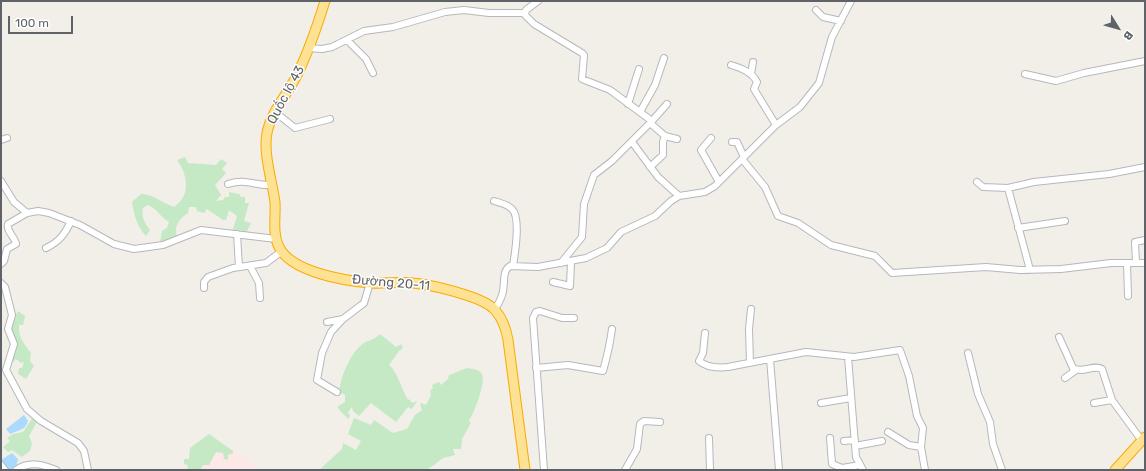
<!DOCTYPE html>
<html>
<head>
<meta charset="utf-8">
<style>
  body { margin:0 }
  #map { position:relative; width:1146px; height:471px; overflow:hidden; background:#f1efe8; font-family:Rubik,sans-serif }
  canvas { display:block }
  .frame { position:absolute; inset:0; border:2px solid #5f6368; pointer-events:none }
  .north { position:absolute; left:1098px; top:8px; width:40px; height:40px; -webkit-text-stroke:3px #fff; paint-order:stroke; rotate:127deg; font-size:11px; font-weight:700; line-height:16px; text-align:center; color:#5f6368 }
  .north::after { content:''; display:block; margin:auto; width:14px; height:18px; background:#5f6368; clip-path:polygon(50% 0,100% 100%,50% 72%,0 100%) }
  .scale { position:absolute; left:8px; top:16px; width:65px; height:18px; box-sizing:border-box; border:2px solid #5f6368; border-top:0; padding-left:5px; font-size:12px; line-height:14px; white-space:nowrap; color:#5f6368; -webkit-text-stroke:3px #fff; paint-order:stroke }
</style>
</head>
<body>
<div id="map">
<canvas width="1146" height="471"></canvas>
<div class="frame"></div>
<div class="north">B</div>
<div class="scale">100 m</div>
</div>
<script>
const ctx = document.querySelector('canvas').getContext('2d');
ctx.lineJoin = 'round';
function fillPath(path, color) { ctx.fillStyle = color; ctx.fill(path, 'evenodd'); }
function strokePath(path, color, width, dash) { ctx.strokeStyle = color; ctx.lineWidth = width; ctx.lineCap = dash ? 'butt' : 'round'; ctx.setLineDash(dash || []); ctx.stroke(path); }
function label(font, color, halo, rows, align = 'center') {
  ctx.font = font + ' Rubik,sans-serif'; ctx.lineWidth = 3; ctx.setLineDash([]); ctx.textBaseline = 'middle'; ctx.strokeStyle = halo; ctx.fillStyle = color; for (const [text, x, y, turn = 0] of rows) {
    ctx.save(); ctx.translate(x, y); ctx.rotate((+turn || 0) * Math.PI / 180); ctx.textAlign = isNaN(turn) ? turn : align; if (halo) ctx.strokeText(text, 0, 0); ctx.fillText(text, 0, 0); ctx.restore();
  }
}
const medical = new Path2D(`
  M218 441 254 462 256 470H201L203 449Z`);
const green = new Path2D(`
  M185 157 188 163 216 165 221 159 227 163 222 169 226 173 215 185 221 195 216 201 223 200 225 197H229V192L239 194 241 197H245V203H249L244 221 251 223 246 233 232 232 237 216 229 210 226 220H223L207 209 204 213 197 211 196 207H189L188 213C180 218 173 227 177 236L169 241 167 240 163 243 160 242 162 231 167 228 169 222C160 217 158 209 148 205L143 208C141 217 145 224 150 230L146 236C137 227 134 214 132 202L141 194C153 194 162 203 174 207 191 196 188 175 177 160Z
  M18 311 25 316 23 325H19C18 337 24 344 31 353L30 361 34 366 26 379 18 374 19 368H22L24 362 21 363 16 359 13 362 11 360 16 341 9 328Z
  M380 334 396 347 401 344 403 348 399 351 389 365C397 371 402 390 408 400L409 399 412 403 417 401 412 409 408 407 396 422 371 403 359 416 353 411 352 407 348 412 350 416 348 419 337 407 345 402V395L342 393 339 396C339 380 350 352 364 343 369 340 376 339 380 334Z
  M467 368C472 369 479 369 482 374 486 383 474 413 469 421L471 423 462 439 461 449H453L455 455 443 458 427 470H319L342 449 343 443 356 450 361 441 348 434 354 418 371 425 374 420 393 433 407 429 415 415 422 410 420 404 422 403 426 405 431 395 430 390 433 389 432 385 439 382 441 385 448 379 449 375Z
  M32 419 37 422 29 436 32 443 30 451 22 457 12 450 8 452 3 447 10 441 7 438 13 434 23 432Z
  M209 434 233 451V453L228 455V460L224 459 223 453 216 452 209 465H203L200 470H187L188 465 184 464V459H189L190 448Z`);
const water = new Path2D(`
  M24 415 28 421C25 431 18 430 10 434L6 429Z
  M12 453 18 459 16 468 9 470 5 468 1 460Z`);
const minor = new Path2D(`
  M538 1 526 10 525 15 534 24 582 53 584 55 582 79 610 90 652 121 612 161 594 175 584 204 582 237 561 263
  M816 10 823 17 841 21
  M347 40 366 59 373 73
  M308 48 322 49 332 47 364 31 393 27 445 12 464 10 489 13H525
  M731 65C741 68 752 72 757 82L754 89 776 125
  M751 74 753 62
  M1025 74 1056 81 1084 73 1145 61
  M628 104 639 69
  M275 112 295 128 330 119
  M640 112 655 85 664 58
  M652 121 667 104
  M650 123 665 136 677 139
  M711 138 701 150 719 182
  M1 140 7 138
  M632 142 658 177 679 196
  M732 142H737L744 157
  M742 159 765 187 778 216 798 223 831 245 875 256 892 273 986 267 1020 270 1061 269 1111 263H1145
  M650 167 663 155V142L665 136
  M1 181 14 202 27 213
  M977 182 983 187 1008 188
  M228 184C247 178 253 186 272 185
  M494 201C500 203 507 204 512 209 521 218 515 253 513 266
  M1018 228 1065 221
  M237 234 239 267
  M46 248C59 242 65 234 71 221
  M1127 263 1128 296
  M1136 263 1135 242 1145 240
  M1 264 4 261 7 249 16 244C15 237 6 231 8 224L27 213 38 211 49 213 80 225 114 244 134 249 163 245 201 230 276 239
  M250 266 259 283 260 298
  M1030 270 1008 188 1034 182 1109 174 1145 167
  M553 282 570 286 571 262
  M1 283 5 287 12 315 8 329 14 344 6 370 27 409 41 421 78 443 84 451 88 470
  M204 288V282L208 277 233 268 266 263 282 251
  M495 309C499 303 502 298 503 291 505 282 502 271 510 266L538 267 586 258 607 248 621 232 655 216 671 201 679 196 705 192 715 186 776 125 800 107 819 83 832 37 851 1
  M327 322 343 319
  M705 333 703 353 699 361C707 368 718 368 728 367L806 352 854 357 900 350 909 376 917 416 923 428 921 447 925 470
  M1059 337 1073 368C1082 374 1094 364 1102 369L1112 400 1142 441
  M968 353 978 394 990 422 993 444 1002 470
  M848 357 856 457 863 470
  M770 359 779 470
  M750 363 749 329 751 309
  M536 368 568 365 603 371C607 357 610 344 612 329
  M1065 378 1076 370
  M337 392 317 380 322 353 331 332 343 319 364 303 370 283
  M821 403 851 398
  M1094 403 1112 400
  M888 432 909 445 921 447
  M709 438 710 470
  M830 438 832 464 842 468 860 465
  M844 441 855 440
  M855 446 882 441
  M1 465 5 470
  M16 470C29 461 42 464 56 470
  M544 470 533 318 536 312 540 311 562 318H574
  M625 470 637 449 640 424 644 421 660 422`);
const highway = new Path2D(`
  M325 1C317 27 308 53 296 77 286 96 271 112 267 133 263 153 272 181 275 202 276 216 272 233 279 247 291 272 345 281 371 283 385 284 399 281 413 283 432 285 451 290 469 296 478 299 489 303 495 310 503 319 506 328 508 340L525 470
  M1115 470 1145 437`);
const streetNames = [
  ["Quốc lộ 43",286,95,-62],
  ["Đường 20-11",391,283,5]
];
fillPath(medical, '#fce8e6');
fillPath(green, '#c5e8c5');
fillPath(water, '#aadaff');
strokePath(minor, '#b5b8bc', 8);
strokePath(highway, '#f9ab00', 11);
strokePath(minor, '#fff', 6);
strokePath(highway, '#fde293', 9);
label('13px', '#5f6368', '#fff', streetNames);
</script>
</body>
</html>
